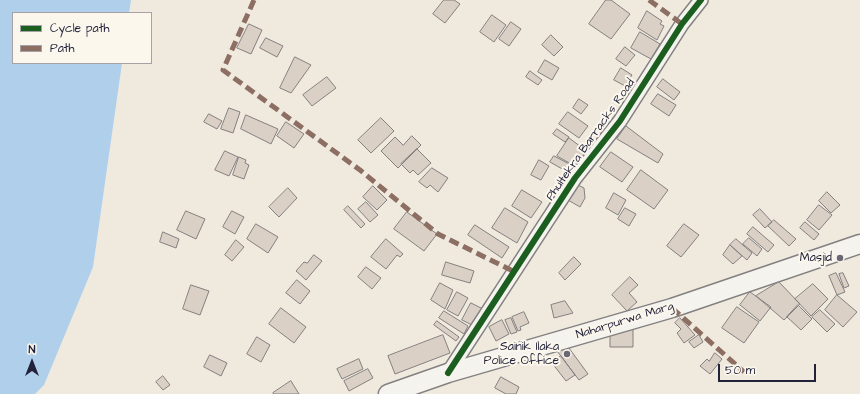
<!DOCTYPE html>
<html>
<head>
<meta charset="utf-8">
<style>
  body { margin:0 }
  #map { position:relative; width:860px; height:394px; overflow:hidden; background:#f0e9de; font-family:"Architects Daughter",sans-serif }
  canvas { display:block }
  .legend { position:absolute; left:12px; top:12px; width:140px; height:52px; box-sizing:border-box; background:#fbf7ec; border:1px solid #a4a2a5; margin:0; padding:5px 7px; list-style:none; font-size:12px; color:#22223b }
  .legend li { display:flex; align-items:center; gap:8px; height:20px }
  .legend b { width:20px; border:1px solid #a4a2a5 }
  .north { position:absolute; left:12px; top:342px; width:40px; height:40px; -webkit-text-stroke:3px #fbf7ec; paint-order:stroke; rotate:0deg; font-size:11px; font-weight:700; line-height:16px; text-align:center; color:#22223b }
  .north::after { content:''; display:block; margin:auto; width:14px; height:18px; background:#22223b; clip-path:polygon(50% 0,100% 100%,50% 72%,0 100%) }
  .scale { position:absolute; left:718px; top:364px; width:98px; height:18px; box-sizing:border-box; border:2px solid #22223b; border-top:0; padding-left:5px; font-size:12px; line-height:14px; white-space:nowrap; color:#22223b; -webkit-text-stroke:3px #fbf7ec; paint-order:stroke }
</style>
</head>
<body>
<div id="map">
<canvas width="860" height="394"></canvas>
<ul class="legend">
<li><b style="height:5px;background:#1b5e20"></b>Cycle path</li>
<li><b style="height:5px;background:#8d6e63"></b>Path</li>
</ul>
<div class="north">N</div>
<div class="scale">50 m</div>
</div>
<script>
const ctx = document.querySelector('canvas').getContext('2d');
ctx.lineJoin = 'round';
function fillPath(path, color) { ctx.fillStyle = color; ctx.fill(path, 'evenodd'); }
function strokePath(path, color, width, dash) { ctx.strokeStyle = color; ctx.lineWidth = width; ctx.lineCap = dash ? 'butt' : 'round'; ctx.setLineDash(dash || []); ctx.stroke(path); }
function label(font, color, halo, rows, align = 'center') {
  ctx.font = font + ' "Architects Daughter",sans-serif'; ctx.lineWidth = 4; ctx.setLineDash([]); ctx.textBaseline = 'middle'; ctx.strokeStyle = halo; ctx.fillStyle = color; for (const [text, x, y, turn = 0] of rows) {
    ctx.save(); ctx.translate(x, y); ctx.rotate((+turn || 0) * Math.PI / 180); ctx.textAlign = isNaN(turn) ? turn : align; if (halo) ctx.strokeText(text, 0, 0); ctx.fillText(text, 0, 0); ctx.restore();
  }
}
const water = new Path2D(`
  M0 0H131L129 13H13V63H122L93 267 44 385 35 394H0Z`);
const building = new Path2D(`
  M444 0H454L460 4 445 23 433 14Z
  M606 0H611L630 14 611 39 589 24Z
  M647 11 662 21 660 24 664 26 657 40 638 28Z
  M492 15 506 25 494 42 480 32Z
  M511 22 521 29 509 46 499 39Z
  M249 24 262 30 251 54 237 48Z
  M640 32 660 44 651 59 631 48Z
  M551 35 563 47 554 56 542 45Z
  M266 38 283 46 277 57 260 48Z
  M625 47 635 55 626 66 616 59Z
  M295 57 311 65 291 93 280 88Z
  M545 60 559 68 552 80 538 72Z
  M621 68 632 75 625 86 614 80Z
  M530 71 542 80 538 85 526 77Z
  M327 77 336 88 312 106 303 95Z
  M663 79 680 92 674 100 657 87Z
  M658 94 676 105 669 116 651 104Z
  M579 99 588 105 581 114 573 108Z
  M229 108 240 112 233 133 221 129Z
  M568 112 588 126 579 138 559 124Z
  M209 114 222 121 217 129 204 122Z
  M246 115 278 129 271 144 241 129Z
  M381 118 394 131 371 153 358 140Z
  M286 122 304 134 294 148 277 136Z
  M626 126 663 154 658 163 617 139Z
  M557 129 569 137 565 142 553 134Z
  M412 136 421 145 398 168 381 151 395 137 403 145Z
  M569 138 588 152 578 168 557 156Z
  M417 149 431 163 418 175 413 170 410 173 401 164Z
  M225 151 238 157 229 176 215 170Z
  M611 152 633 167 622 182 600 167Z
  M554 156 575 167 571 174 550 162Z
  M239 157 246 160 245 163 249 165 244 179 233 175Z
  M539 160 549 166 541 180 531 175Z
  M432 168 448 178 438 192 430 185 427 188 419 182Z
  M641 170 668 190 654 209 627 190Z
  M578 185 584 188 585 198 580 207 568 200Z
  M373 186 387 200 377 210 363 197Z
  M288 188 297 198 279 217 269 207Z
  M522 190 542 202 531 218 512 206Z
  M827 192 840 205 831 213 819 201Z
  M614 193 626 200 618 215 606 208Z
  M366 202 378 215 370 222 358 209Z
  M819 205 832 215 819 230 807 220Z
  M348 206 365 224 361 228 344 210Z
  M505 208 528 222 517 243 492 228Z
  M625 208 636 214 629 226 618 219Z
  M760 209 772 222 765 228 753 215Z
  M186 211 205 219 196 239 177 230Z
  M232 211 244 217 235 234 223 227Z
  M407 212 437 234 424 251 394 229Z
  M774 220 796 239 789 246 768 226Z
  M805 222 819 234 814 240 800 228Z
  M256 224 278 237 268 253 247 239Z
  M684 224 699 235 681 257 667 246Z
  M475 225 509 247 502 258 468 235Z
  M753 227 774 245 768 252 747 234Z
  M163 232 179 239 176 248 160 242Z
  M749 238 762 249 757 256 743 244Z
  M386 239 403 254 400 257 397 255 386 269 371 257Z
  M736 239 752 253 747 260 730 245Z
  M236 240 244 247 232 261 225 255Z
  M730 245 742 256 733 264 723 255Z
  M314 255 322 261 306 280 296 271 304 262 307 263Z
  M574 257 581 264 565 280 559 273Z
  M446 262 474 271 470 283 442 275Z
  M366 267 381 278 372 289 358 277Z
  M836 273 845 292 837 295 829 276Z
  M843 273 849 286 844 288 839 274Z
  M630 277 638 285 629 293 637 302 627 311 612 295Z
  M297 280 310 291 300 304 286 293Z
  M779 282 800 304 784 320 756 296Z
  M440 283 453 290 445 309 431 300Z
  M813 284 828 299 811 316 795 299Z
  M191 285 209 291 200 315 183 309Z
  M457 292 468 298 458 316 447 310Z
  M750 292 771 307 760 321 740 305Z
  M837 295 857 312 843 327 825 310Z
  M565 301 573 313 554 318 551 305Z
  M471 303 483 309 474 326 462 320Z
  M798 305 812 319 801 330 787 317Z
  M737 307 759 322 744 343 722 328Z
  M281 308 306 327 294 343 269 324Z
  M820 310 835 324 827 332 812 317Z
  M444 311 468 326 464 334 439 318Z
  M524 312 529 323 520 327 521 330 518 331 512 317Z
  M511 318 517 332 511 334 505 320Z
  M680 318 695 335 684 343 677 333 681 329 675 323Z
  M502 320 509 334 496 341 489 327Z
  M437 321 459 337 456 341 434 325Z
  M633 327V347H610V329Z
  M443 335 450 353 395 374 388 356Z
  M699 335 703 342 694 348 689 342Z
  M257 337 270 345 261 362 247 354Z
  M566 344 588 374 579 380 557 351Z
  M715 353 722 359 710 374 700 366 707 359 709 361Z
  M210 355 227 363 221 376 204 367Z
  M561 356 575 375 566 381 552 363Z
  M359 359 363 369 342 379 337 369Z
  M368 369 373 378 349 391 344 381Z
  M163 376 170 385 163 390 156 382Z
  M501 377 519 387 516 394H506L495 388Z
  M291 381 299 394H274L273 393Z`);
const street = new Path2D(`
  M448 373 575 178 620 121 682 24 701 0`);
const secondary = new Path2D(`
  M388 394 448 373 672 308 860 244`);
const quiet = new Path2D(`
  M254 0 223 70 360 170 438 234 515 272
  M649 0 682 24
  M672 308 744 372`);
const cycleway = new Path2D(`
  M448 373 575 178 620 121 682 24 701 0`);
const markers = [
  [840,258,4,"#6a6874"],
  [567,354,4,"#6a6874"]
];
const streetNames = [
  ["Phultekra Barracks Road",591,140,-55],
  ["Naharpurwa Marg",625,321,-17]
];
const poiNames = [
  ["Masjid",832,258],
  ["Sainik Ilaka",559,347],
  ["Police Office",559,361]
];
fillPath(water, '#b0cfeb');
fillPath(building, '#dad0c5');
strokePath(building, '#838080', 1);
strokePath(street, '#838080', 16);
strokePath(secondary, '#838080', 21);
strokePath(street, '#f5f3ee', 13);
strokePath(secondary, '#f5f3ee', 18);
strokePath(quiet, '#8d6e63', 5, [10, 5]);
strokePath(cycleway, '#1b5e20', 6);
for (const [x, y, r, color] of markers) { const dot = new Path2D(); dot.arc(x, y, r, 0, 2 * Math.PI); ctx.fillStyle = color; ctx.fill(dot); strokePath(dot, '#fbf7ec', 1.5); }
label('12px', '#22223b', '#fbf7ec', streetNames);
label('12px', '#22223b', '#fbf7ec', poiNames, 'right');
</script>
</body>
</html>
